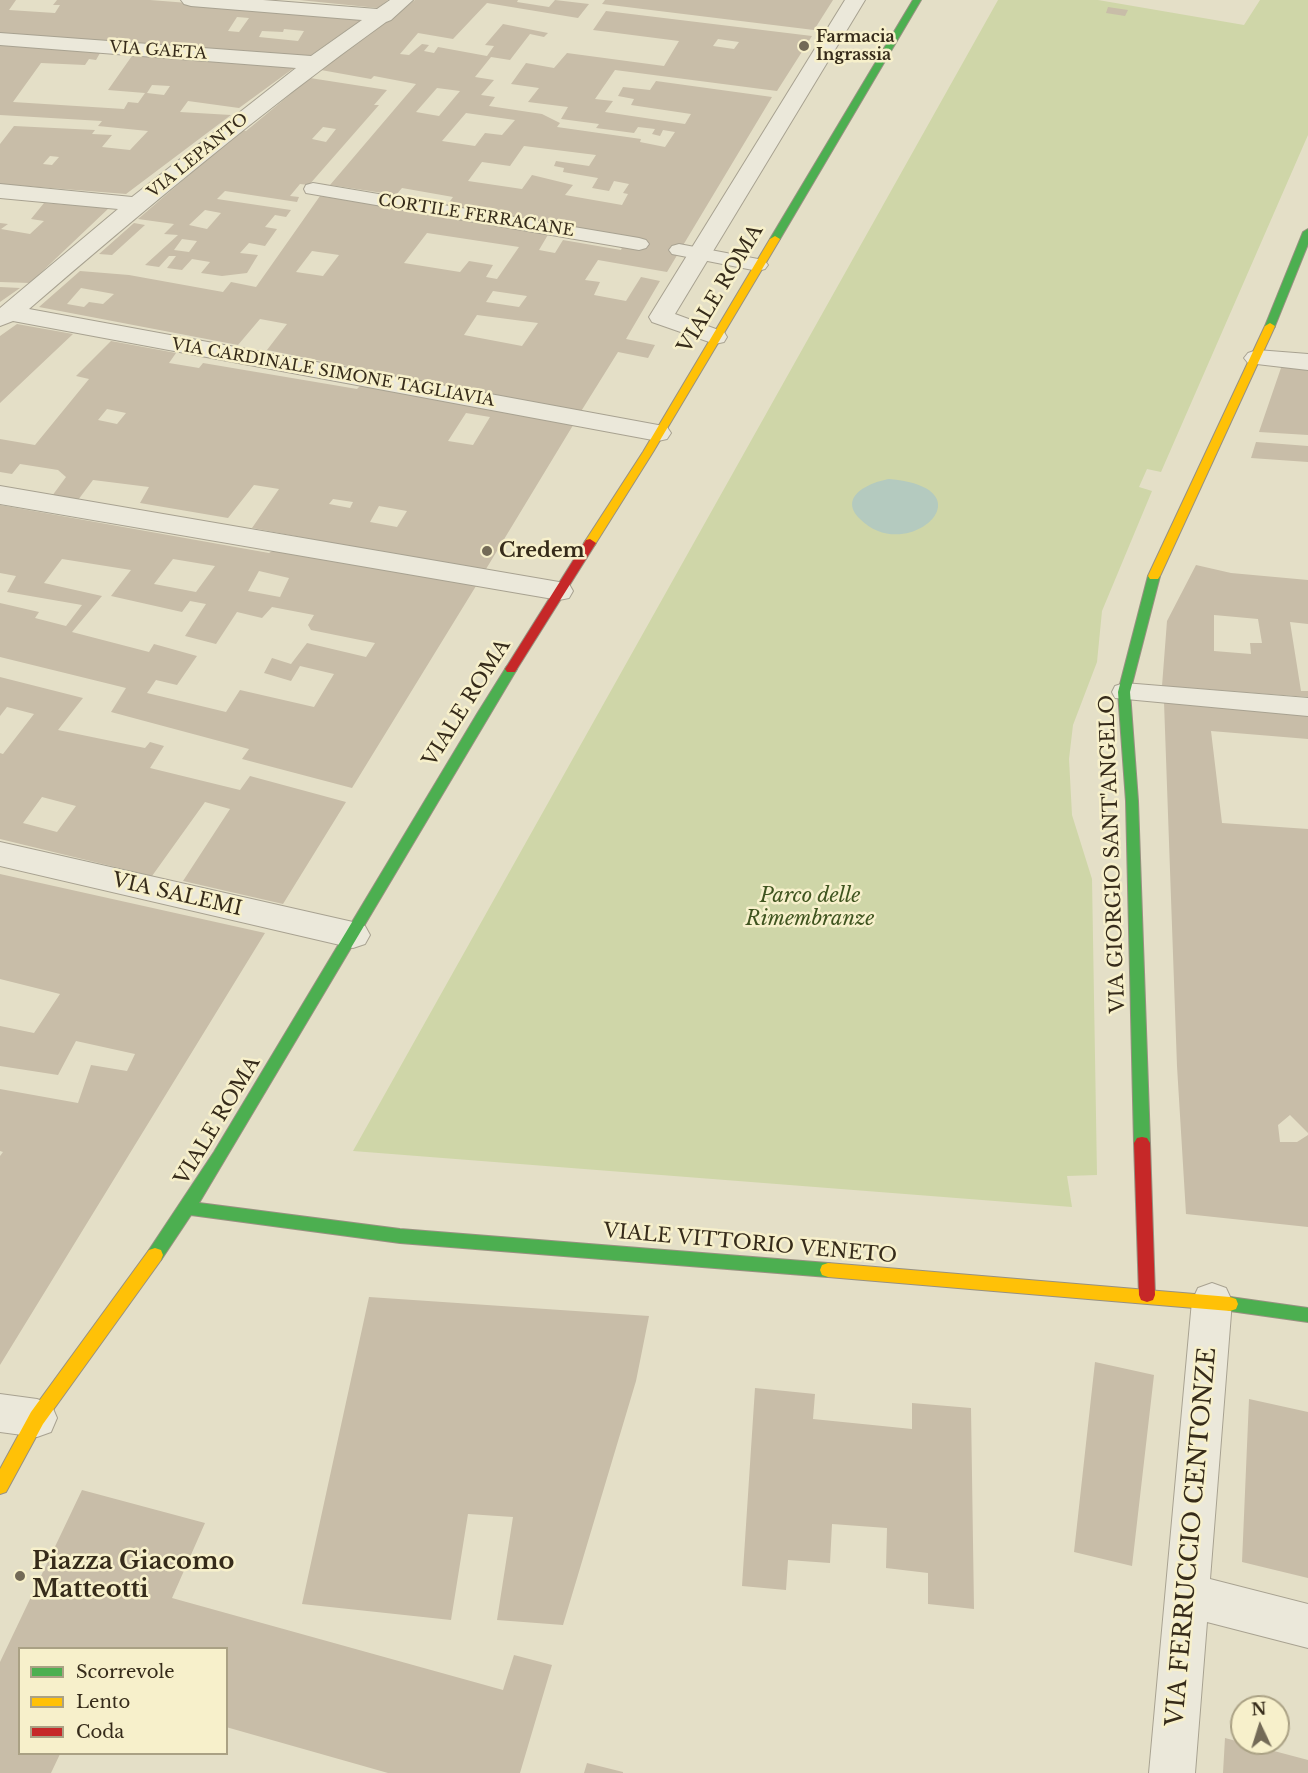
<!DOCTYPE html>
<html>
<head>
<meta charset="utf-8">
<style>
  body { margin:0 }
  #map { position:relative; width:1308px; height:1773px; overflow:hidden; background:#e4dfc7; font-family:"Libre Baskerville",serif }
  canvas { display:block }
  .legend { position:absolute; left:18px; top:1647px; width:210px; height:108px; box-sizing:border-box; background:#f7f0cb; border:2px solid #aaa184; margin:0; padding:8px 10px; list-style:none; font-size:18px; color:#362b1a }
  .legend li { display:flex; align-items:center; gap:12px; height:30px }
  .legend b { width:30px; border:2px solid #aaa184 }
  .north { position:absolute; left:1230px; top:1695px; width:60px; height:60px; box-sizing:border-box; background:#f7f0cb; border:2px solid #aaa184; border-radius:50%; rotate:356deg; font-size:16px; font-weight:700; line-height:24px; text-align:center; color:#362b1a }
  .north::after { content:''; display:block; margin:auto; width:21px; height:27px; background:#736a57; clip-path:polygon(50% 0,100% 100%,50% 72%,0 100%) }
</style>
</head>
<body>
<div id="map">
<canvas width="1308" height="1773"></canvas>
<ul class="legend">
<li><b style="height:8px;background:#4caf50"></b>Scorrevole</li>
<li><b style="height:8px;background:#ffc107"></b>Lento</li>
<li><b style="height:8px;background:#c62828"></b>Coda</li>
</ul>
<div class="north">N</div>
</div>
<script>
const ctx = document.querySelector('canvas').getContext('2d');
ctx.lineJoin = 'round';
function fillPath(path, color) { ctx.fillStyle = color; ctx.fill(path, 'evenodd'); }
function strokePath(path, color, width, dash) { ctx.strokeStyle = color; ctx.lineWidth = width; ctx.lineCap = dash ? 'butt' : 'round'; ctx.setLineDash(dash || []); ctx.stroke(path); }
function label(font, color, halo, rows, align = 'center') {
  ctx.font = font + ' "Libre Baskerville",serif'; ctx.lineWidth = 5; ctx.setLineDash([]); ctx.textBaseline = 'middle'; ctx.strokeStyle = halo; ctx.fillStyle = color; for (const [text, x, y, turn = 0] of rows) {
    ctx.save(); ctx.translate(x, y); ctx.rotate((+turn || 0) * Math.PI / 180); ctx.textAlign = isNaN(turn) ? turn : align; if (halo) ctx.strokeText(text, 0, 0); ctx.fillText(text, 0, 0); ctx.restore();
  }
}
const green = new Path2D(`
  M998 0H1098L1244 25 1260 0H1308V135L1161 472 1147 469 1139 487 1152 491 1102 611 1097 662 1073 725 1069 759 1072 815 1092 879 1097 1175 1067 1176 1072 1207 353 1151Z`);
const water = new Path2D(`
  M889 479C993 488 907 567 860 519 837 496 871 482 889 479Z`);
const building = new Path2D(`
  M0 0H16L9 10 55 13 60 5H53L57 0H150L366 17 307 58 247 54 249 51 0 36ZM237 17 249 18 239 32 228 31ZM284 29 304 31 298 41 259 37 262 31 283 32Z
  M299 0H388L378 8Z
  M415 0H518L517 2 549 7 555 0 589 4 578 18 487 3 453 39 418 33 400 54 409 55 422 44 429 45 424 51 434 53 438 47 487 56 494 46 485 45 503 24 548 33 544 37 530 34 510 60 491 57 475 77 494 80 481 95 495 97 489 106 542 114 560 123 557 127 641 139 640 142 665 147 675 132 663 130 660 136 652 134 655 129 638 127 634 133 596 128 599 124 561 119 568 107 528 102 539 88 511 84 526 63 554 68 567 53 664 66 679 41 593 30 606 11 812 36 777 91 615 70 595 99 613 101 605 112 685 124 691 114 631 105 634 99 618 96 623 87 650 90 656 81 772 97 667 272 598 260 585 280 600 282 594 295 626 301 641 277 660 281 626 339 655 345 648 358 618 352 580 413 267 350 287 324 260 319 238 345 39 307 80 271 129 275 223 292 231 282 256 287 320 196 549 233 539 250 555 253 563 240 621 250 623 245 445 208 453 197 402 188 396 195 330 185 416 84 374 76 371 79 321 70ZM718 39 739 42 734 49 713 46ZM437 88 460 91 439 116 416 112ZM466 113 515 120 502 135 485 133 475 146 442 141ZM524 146 596 155 589 166 556 161 554 166 564 168 563 172 598 178 592 188 609 191 614 181 629 184 623 193 628 194 622 205 565 195 573 185 532 175 522 189 468 181 482 162 510 166ZM427 233 519 247 497 279 486 277 493 265 469 261 460 272 404 263ZM312 251 339 255 323 276 296 272ZM81 288 114 294 103 304 89 302 84 307 67 304ZM493 291 527 296 519 307 486 302ZM477 315 538 323 522 346 464 335Z
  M605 0H833L814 30 602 4Z
  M1108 7 1128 10 1125 16 1106 13Z
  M0 44 84 49 82 52 100 53 96 60 89 59 85 65 41 63 13 102 124 109 128 102 138 103 145 93 108 90 134 53 298 65 239 108 188 101 180 112 231 115 126 194 0 184V144L14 126 95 130 92 134 112 135 102 147 130 150 148 131 98 126 102 121 0 115ZM152 85 170 86 164 95 147 93ZM50 156 59 157 52 165 43 164Z
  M310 78 387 90 374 105H379L309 185 300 184 290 196 299 197 297 202 225 191 217 199 291 210 286 217 275 215 265 227 277 229 265 246 249 243 240 253 258 255 247 273 222 276 201 273 210 262 192 259 182 270 167 268 176 256H169L159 267 145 265 178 235 164 234 174 224 138 219 241 130 246 131ZM323 127 336 129 326 142 312 139ZM205 210 221 213 207 229 189 225ZM182 239 197 241 189 252 174 250Z
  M44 203 109 208 30 283 0 282V223L8 224 1 229 30 234 44 221 31 219Z
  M134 223 145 225 112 255 99 254Z
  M0 287 20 288 0 302Z
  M17 324 73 334 0 403V336Z
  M111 341 176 353 169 363 199 368 203 363 357 389 361 385 575 422 483 574 321 545 322 541 252 528 279 489 254 485 228 518 140 503 149 487 93 480 78 500 52 496 66 477 58 470 20 464 12 474 0 472V439L35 445 89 379 76 376ZM107 409 126 413 117 424 98 420ZM466 413 490 417 473 445 448 441ZM333 499 353 502 350 508 329 504ZM379 506 407 511 397 527 370 522Z
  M1282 365 1308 367V435L1259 432Z
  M1256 442 1308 446V462L1251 458Z
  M0 505 269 553 274 550 476 586 352 788 242 759 249 749 111 712 126 688 0 657V603L39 612 35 618 66 626 82 605 7 592 16 576 0 573ZM62 559 131 570 111 596 182 612 190 601 206 604 185 636 216 644 237 612 262 618 272 607 314 615 308 625 311 630 375 643 366 657 307 643 291 664 272 658 264 673 291 681 300 666 334 674 314 707 240 690 226 712 147 693 156 680 177 685 197 656 154 644 149 652 72 632 102 596 44 583ZM173 559 215 566 196 592 154 584ZM259 571 289 578 280 597 248 591Z
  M1196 565 1231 573 1308 580V624L1290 622 1301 691H1308V697L1162 686 1167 621ZM1214 615 1258 619 1262 643H1250L1251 654 1214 651Z
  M0 677 83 698 58 730 145 748 150 742 164 746 150 768 240 790 250 776 346 802 283 904 183 881 230 809 205 802 152 876 0 839V753L3 754 34 714 7 707 0 716ZM42 797 76 806 57 832 23 823Z
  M1164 702 1308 715V739L1211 731 1222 823 1308 829V1133L1290 1115 1278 1125 1280 1142H1297L1308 1135V1227L1186 1214 1177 1066Z
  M0 874 265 933 0 1365V1156L3 1152 0 1151V1089L78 1103 91 1065 127 1071 135 1054 76 1041 58 1075 0 1066V1026L34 1033 60 994 0 979Z
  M369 1297 649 1316 636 1381 563 1625 497 1620 513 1517 468 1514 451 1620 302 1604Z
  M1095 1362 1154 1375 1132 1566 1074 1552Z
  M755 1388 815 1394 813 1419 912 1429V1403L971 1408 974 1609 928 1604V1573L886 1568 887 1528 832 1524 830 1563 788 1560 786 1590 742 1586Z
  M1249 1399 1308 1412V1578L1242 1562Z
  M82 1490 205 1523 172 1598 503 1690 514 1655 552 1665 520 1773H388L226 1727V1648H20V1754H60L51 1773H0V1662Z
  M1225 1738 1308 1760V1773H1223Z
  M587 1763 623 1772V1773H584Z`);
const lane = new Path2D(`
  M313 183 639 238 646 240 649 244 646 248 639 250 306 193 304 189 306 185Z
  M679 244 758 259 765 261 768 265 765 269 758 271 672 254 669 250 672 246Z
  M1124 683 1308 698V716L1115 698 1112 692 1115 686Z`);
const street = new Path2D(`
  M181 0H263L377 9 390 0H413L391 20 386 22C262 111 145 209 29 309L658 425 667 427 671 433 667 439 658 441 13 321 0 326V308L118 209 0 198V184L132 197 296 68 0 45V33L311 56 362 20 191 6 184 4Z
  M845 0H865L675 314 724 332 727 337 724 342 715 344 652 322 649 317Z
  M1257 350 1308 354V370L1248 363 1244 358 1248 353Z
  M0 486 559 582 569 584 573 591 569 598 559 600 0 504Z
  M0 842 353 922 365 926 370 935 365 944 353 948 0 866Z
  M1212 1283 1226 1288 1232 1301 1210 1579 1308 1604V1648L1207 1622 1195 1773H1149L1192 1301 1198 1288Z
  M0 1394 37 1399 51 1404 57 1418 51 1432 37 1437 0 1432Z`);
const fast = new Path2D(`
  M913 0H921L780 239 772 241 770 239Z
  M1308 229V244L1275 326 1274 328H1266L1265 326 1303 232Z
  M1154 572 1160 576 1130 692 1138 801 1150 1143 1147 1148 1142 1149 1137 1148 1134 1143 1126 801 1118 692 1148 576Z
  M511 665 517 669 199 1203 400 1229 828 1263 834 1265 836 1270 834 1275 828 1277 400 1243 191 1215 161 1260 155 1262 149 1260 147 1255 149 1250 214 1152 477 714 507 666Z
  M1230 1297 1308 1308V1322L1230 1311 1224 1309 1222 1304 1224 1299Z`);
const slow = new Path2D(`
  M775 236 780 239 653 452 594 546H586L584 543 643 452 770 239Z
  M1270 323 1275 326 1160 576 1158 579H1150L1148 576 1265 326Z
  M155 1248 161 1250 163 1255 161 1260 43 1424 6 1492 0 1494V1469L31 1412 149 1250Z
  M828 1263 1230 1297 1236 1299 1238 1304 1236 1309 1230 1311 828 1277 822 1275 820 1270 822 1265Z`);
const jam = new Path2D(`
  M590 539 596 543 515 672H507L505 669 507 666 586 540Z
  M1142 1137 1147 1138 1150 1143 1155 1295 1153 1300 1147 1302 1141 1300 1139 1295 1134 1143 1137 1138Z`);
const markers = [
  [804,46,6,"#736a57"],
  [487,551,6,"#736a57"],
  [20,1576,6,"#736a57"]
];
const farPoinames = [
  ["Farmacia",816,37],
  ["Ingrassia",816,55]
];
const farStreetnames = [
  ["VIA GAETA",158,51,4],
  ["VIA LEPANTO",198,156,-39],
  ["CORTILE FERRACANE",476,216,9],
  ["VIA CARDINALE SIMONE TAGLIAVIA",333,373,10]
];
const streetNames = [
  ["VIALE ROMA",721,289,-59],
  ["VIALE ROMA",467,703,-58],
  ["VIA GIORGIO SANT'ANGELO",1113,854,-92],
  ["VIA SALEMI",177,895,13],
  ["VIALE ROMA",218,1121,-59],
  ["VIALE VITTORIO VENETO",750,1244,5]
];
const poiNames = [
  ["Credem",499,551]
];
const parkNames = [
  ["Parco delle",810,896],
  ["Rimembranze",810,919]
];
const nearStreetnames = [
  ["VIA FERRUCCIO CENTONZE",1192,1537,-85]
];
const nearPoinames = [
  ["Piazza Giacomo",32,1562],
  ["Matteotti",32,1590]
];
fillPath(green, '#cfd6a8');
fillPath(water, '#b4cabf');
fillPath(building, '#c8bda8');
strokePath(lane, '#a8a291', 2);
strokePath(street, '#a8a291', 2);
strokePath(fast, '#989181', 2);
strokePath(slow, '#989181', 2);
strokePath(jam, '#989181', 2);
fillPath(lane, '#ebe8da');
fillPath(street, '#ebe8da');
fillPath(fast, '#4caf50');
fillPath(slow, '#ffc107');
fillPath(jam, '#c62828');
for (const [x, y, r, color] of markers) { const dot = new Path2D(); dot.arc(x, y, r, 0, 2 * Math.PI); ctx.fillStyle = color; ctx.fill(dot); strokePath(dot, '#f7f0cb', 2); }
label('bold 16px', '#362b1a', '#f7f0cb', farPoinames, 'left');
label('16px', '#362b1a', '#f7f0cb', farStreetnames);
label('20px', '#362b1a', '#f7f0cb', streetNames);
label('bold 20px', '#362b1a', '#f7f0cb', poiNames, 'left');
label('italic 20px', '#3f541f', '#f7f0cb', parkNames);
label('24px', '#362b1a', '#f7f0cb', nearStreetnames);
label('bold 24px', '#362b1a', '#f7f0cb', nearPoinames, 'left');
</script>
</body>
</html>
